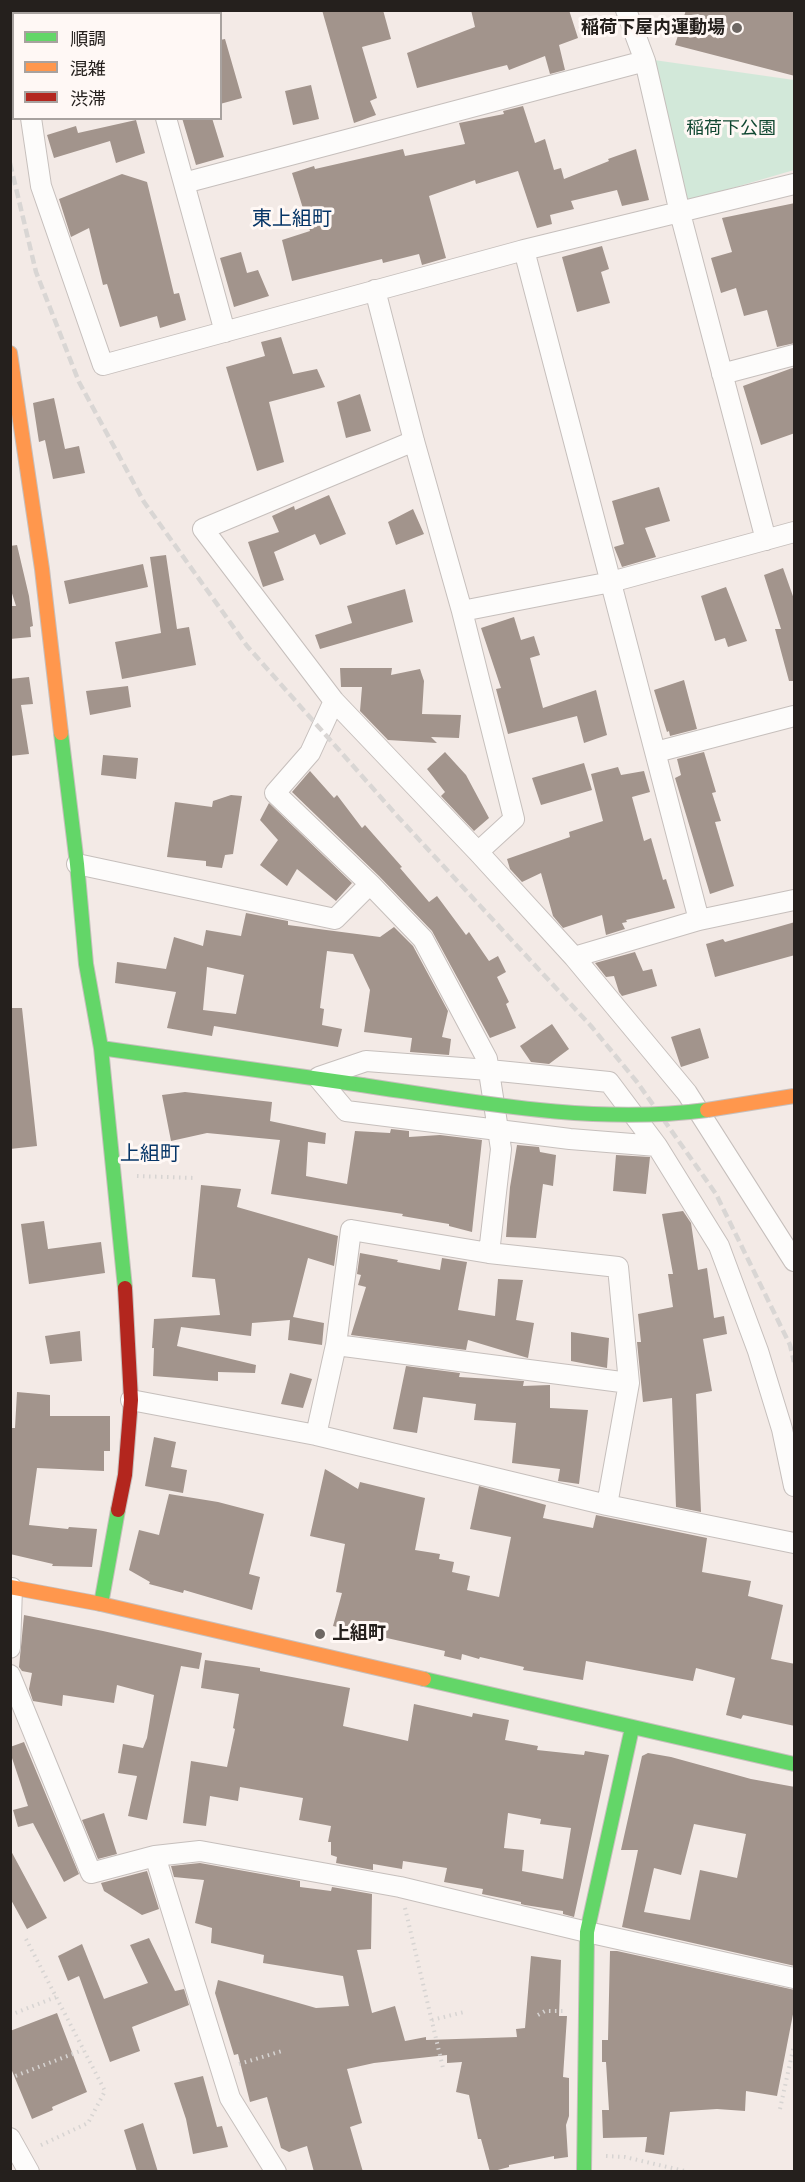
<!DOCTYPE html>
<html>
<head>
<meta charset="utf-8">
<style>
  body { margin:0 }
  #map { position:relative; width:805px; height:2182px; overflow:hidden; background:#f3eae6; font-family:Signika,"Noto Sans JP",sans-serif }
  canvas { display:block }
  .frame { position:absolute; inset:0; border:12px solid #25201d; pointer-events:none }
  .legend { position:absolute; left:12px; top:12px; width:210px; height:108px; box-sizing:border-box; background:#fff8f5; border:2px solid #a8a29f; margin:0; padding:8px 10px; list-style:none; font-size:18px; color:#25201d }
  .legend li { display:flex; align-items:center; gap:12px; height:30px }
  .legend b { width:30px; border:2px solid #a8a29f }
</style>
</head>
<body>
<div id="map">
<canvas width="805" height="2182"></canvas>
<div class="frame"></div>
<ul class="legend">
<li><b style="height:8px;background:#63d668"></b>順調</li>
<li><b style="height:8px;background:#ff974d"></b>混雑</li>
<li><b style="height:8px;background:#b3261e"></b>渋滞</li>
</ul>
</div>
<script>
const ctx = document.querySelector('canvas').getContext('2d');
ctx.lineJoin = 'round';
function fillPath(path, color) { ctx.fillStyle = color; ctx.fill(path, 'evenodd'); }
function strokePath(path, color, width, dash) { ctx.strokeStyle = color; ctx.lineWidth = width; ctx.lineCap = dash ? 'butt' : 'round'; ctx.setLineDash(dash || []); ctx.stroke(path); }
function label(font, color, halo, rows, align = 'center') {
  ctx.font = font + ' Signika,"Noto Sans JP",sans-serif'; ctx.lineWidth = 6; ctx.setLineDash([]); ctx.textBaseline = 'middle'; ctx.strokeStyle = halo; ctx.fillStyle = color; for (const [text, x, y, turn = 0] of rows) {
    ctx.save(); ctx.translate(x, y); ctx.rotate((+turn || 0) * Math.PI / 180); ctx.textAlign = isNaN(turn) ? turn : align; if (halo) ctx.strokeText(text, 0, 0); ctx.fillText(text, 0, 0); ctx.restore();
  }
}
const green = new Path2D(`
  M654 60 794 80V170L688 201Z`);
const building = new Path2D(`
  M322 10H383L391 39 362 47 377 98 370 101 376 115 354 123Z
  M471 10H569L578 38 559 45 565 70 550 74 545 56 509 70 507 65 417 88 407 53 475 27Z
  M686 10H795V76L675 45Z
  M225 39 242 98 220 104V40Z
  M311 85 319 119 293 125 285 91Z
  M523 106 535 143 545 139 554 170 561 168 564 179 609 161 608 159 636 149 649 200 622 206 617 190 571 201 574 209 550 215 552 224 537 228 518 171 476 184 475 180 429 196 446 258 422 265 419 254 383 263 382 259 292 281 282 240 310 231 292 173 314 166 315 169 403 149 405 156 465 144 459 123 504 114 503 111Z
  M182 118H212L224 157 196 165Z
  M136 120 145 153 116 163 110 141 54 158 47 135 76 126 78 133Z
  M122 174 147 182 174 294 179 293 186 320 160 328 157 316 120 327 107 284 103 285 89 228 71 237 59 199Z
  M795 203V343L777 347 767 310 744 316 736 288 721 293 711 258 732 252 722 218Z
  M602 246 609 269 601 272 610 303 577 312 562 257Z
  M241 252 247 273 258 270 269 296 234 307 220 258Z
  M281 337 293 374 317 369 325 387 269 402 284 462 257 471 226 367 265 356 261 342Z
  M795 367V433L761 445 743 386Z
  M360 394 371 431 346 438 337 402Z
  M54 398 65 449 79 446 85 473 53 479 45 440 39 442 33 403Z
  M659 487 670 521 645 528 656 557 622 567 614 547 624 544 612 501Z
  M329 495 346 534 320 545 315 534 274 552 284 580 263 587 248 542 279 532 272 516 294 506 295 510Z
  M413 509 424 534 396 545 388 522Z
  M17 545 29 596 33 626 30 627 31 637 10 639V606H16L10 587V546Z
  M166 555 177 629 189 627 196 665 122 679 115 642 161 633 150 557Z
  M143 564 148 587 69 604 64 581Z
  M783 568 795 602V681H789L775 629H781L764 575Z
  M726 587 747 641 728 647 725 638 715 641 701 596Z
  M405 589 413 622 320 649 315 635 352 623 347 606Z
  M514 617 521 640 534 636 540 655 530 658 543 708 596 690 607 735 584 743 577 716 508 734 496 689 501 688 481 628Z
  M340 668H392L391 675 420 669 424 681 422 714 461 715 459 738 431 737 437 743 388 740 360 711 362 687H341Z
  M29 677 33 704 21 705 29 754 10 756V679Z
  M684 680 697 729 670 736 669 731 667 732 654 690Z
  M128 686 131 707 90 715 86 691Z
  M445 752 466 775 489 818 474 831 441 796 445 792 427 769Z
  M704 752 716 792 712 793 721 821 715 822 734 886 710 894 675 778 681 775 677 759Z
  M103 755 138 758 136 779 101 775Z
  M584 763 592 790 541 805 532 778Z
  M618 767 621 775 644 771 650 792 632 797 644 841 651 838 663 880 666 879 675 908 626 920 627 922 622 923 625 929 606 935 602 915 563 928 553 916 541 873 522 882 510 869 507 859 570 837 569 832 603 821 591 774Z
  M310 771 334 798 337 795 362 828 365 825 402 867 400 868 429 902 437 896 466 935 469 932 489 961 498 956 506 972 497 977 509 1002 506 1004 516 1028 490 1038 432 931 379 876 292 792Z
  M231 795 242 796 233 854 225 855 222 868 206 866V861L167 857 175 802 212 807 213 801Z
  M269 803 352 883 336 901 297 869 287 886 260 865 278 840 260 820Z
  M246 913 288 921V925L380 937 394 927 413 946 448 1011 442 1037 451 1039 449 1055 410 1052 412 1038 364 1032 370 990 353 954 327 951 320 1008 324 1009 322 1025 342 1029 338 1047 214 1026 212 1036 167 1028 176 992 115 983 117 962 166 969 174 937 203 946 206 930 241 936ZM207 967 244 975 236 1014 203 1010Z
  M795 922V955L715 977 706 944 723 939 725 942Z
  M635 952 643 971 652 969 657 986 622 996 619 992 614 976 606 977 595 963Z
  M10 1008H22L37 1146 10 1149Z
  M552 1024 569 1049 549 1064 531 1062 520 1046Z
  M700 1028 709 1058 681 1067 671 1037Z
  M185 1092 272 1102 270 1121 326 1133 325 1144 308 1142 306 1176 347 1184 355 1131 390 1133 391 1129 409 1131V1137L440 1135 482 1140 472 1232 449 1226V1224L402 1216 403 1214 271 1194 280 1140 207 1133 171 1141 162 1095Z
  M517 1145 539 1147 540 1152 556 1155 553 1186 543 1184 536 1238 506 1237 510 1187Z
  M616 1155 650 1157 646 1194 613 1191Z
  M201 1185 241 1189 237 1207 338 1236 334 1266 308 1258 293 1317 324 1323 322 1345 288 1340 290 1320 252 1323 251 1336 181 1327 177 1346 256 1365 255 1373 218 1372V1381L153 1376 154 1348H152L154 1319 220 1315 215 1279 192 1277Z
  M683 1211 691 1223 698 1270 707 1268 714 1318 724 1316 727 1334 703 1339 712 1391 696 1394 701 1512 676 1507 672 1398 643 1402 637 1342H641L638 1314 673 1307 668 1274H673L662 1214Z
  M44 1221 48 1249 101 1242 105 1273 29 1284 21 1224Z
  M360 1253 398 1260 397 1262 440 1270 442 1258 467 1262 458 1310 495 1316 498 1279 523 1280 516 1320 534 1323 528 1358 468 1340 466 1350 351 1335 366 1287 358 1285 361 1275 357 1274Z
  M80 1331 82 1361 50 1364 45 1336Z
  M571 1332 609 1338 607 1368 571 1361Z
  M406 1366 460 1373 459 1377 524 1381 523 1386 550 1385V1408L588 1410 579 1484 558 1481 560 1469 512 1463 516 1423 474 1420 476 1404 423 1397 417 1433 393 1429Z
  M290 1373 312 1379 303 1408 281 1404Z
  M17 1392 50 1395V1416H110V1451H104V1471L37 1468 29 1525 68 1529 69 1527 97 1529 92 1567 52 1566 53 1564 10 1554V1428H15Z
  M154 1437 176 1442 171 1467 187 1470 183 1493 145 1486Z
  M325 1469 358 1489 360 1482 425 1498 415 1550 440 1554 439 1559 454 1562 452 1572 470 1576 467 1590 499 1597 511 1537 470 1529 479 1486 546 1505 543 1518 593 1528 596 1515 707 1538 702 1572 751 1581 748 1596 783 1605 771 1659 795 1664V1726L743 1715 741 1719 726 1715 735 1678 696 1668 693 1681 586 1661 583 1680 523 1670 524 1667 480 1657 479 1659 462 1654 461 1660 444 1656 445 1651 333 1626 342 1593 336 1592 345 1544 310 1536Z
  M169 1494 218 1502 264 1514 249 1574 260 1577 252 1610 184 1590 183 1593 149 1584 150 1582 129 1570 139 1530 159 1535Z
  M24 1615 103 1631 202 1653 199 1669 181 1666 147 1820 128 1816 137 1776 118 1773 123 1744 143 1748 147 1738 154 1695 117 1685 114 1703 63 1695 62 1706 33 1701 29 1689 32 1673 22 1671 19 1667Z
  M205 1660 260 1668V1671L350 1688 343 1726 408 1741 414 1704 472 1717 473 1713 509 1720 505 1740 538 1746 537 1750 584 1755 585 1751 609 1755 574 1917 563 1914V1911L525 1905 521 1904V1902L482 1894 483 1889 444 1882 447 1868 403 1861 402 1869 373 1864V1870L336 1863 337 1857 331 1855V1842H328L331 1826 299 1820 303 1798 240 1787 238 1801 210 1796 206 1826 183 1823 191 1761 227 1767 235 1729 233 1728 239 1694 201 1688ZM508 1813 541 1819 540 1824 571 1828 563 1879 522 1871 524 1850 504 1848Z
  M24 1742 79 1874 64 1882 33 1823 18 1827 13 1810 28 1806 10 1752V1747Z
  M648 1753 671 1757 751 1779 795 1787V1966L622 1927 638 1850H621L642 1756ZM694 1824 746 1834 737 1878 700 1870 690 1920 644 1912 654 1868 681 1875Z
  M104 1813 117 1854 98 1859 82 1820Z
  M10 1849 47 1918 27 1929 10 1898Z
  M200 1863 300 1881V1887L331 1891 332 1887 372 1894 371 1949 357 1950 372 2013 395 2006 405 2041 426 2037V2040L517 2037 516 2029 525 2028 531 1956 561 1960 559 2016H567L563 2077 569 2078V2116L566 2125 568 2157 554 2159V2156L509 2165V2167L490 2172 481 2139H478L469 2095 456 2092 462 2062 447 2063V2055L374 2063 347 2069 362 2123 350 2127 363 2172H314L307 2146 289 2152 281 2148 267 2097 250 2102 238 2054 234 2055 215 1993 218 1980 316 2008 349 2006 343 1976 263 1963 264 1955 211 1943 212 1928 195 1923 204 1880 174 1877 171 1866Z
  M147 1871 159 1909 142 1915 104 1891 101 1883Z
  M149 1938 175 1991 184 1989 189 2005 132 2027 140 2051 110 2062 79 1976 68 1981 58 1956 82 1944 104 1999 148 1983 130 1945Z
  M610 1951H617L795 1990V2004L777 2096 746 2091 745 2111 717 2109 670 2112 664 2155 645 2152 647 2137 603 2138 602 2110H609L606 2062H602V2040H608Z
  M57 2013 87 2092 52 2107 53 2110 32 2119 10 2066V2031Z
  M203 2076 217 2127 222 2126 228 2147 193 2154 186 2119 174 2083Z
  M143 2123 158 2172H137L124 2130Z`);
const path = new Path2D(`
  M137 1176 195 1178
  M405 1908 443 2068
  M26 1939 105 2091 88 2123 37 2147
  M10 2015 56 1997
  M538 2015 545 2011H564
  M432 2020 464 2012
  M239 2064 282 2051
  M10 2078 83 2050
  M780 2109 794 2045
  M606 2156 625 2157 689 2172`);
const street = new Path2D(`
  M626 10 645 61 680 213 766 540
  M165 14 176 10
  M31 118 41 186 103 365 524 250 794 184
  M166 118 225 332
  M184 183 645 61
  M524 250 699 920
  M375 290 414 441 462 611 514 819 478 852
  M722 374 794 355
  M414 441 203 529 334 701 478 852 574 957 687 1093 794 1261
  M462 611 611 582 794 532
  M656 752 794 716
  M77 864 335 919 370 884 275 793 310 753 334 701
  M370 884 423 939 487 1059 501 1149 489 1253
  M574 957 699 920 794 900
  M319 1079 346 1111 570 1139 657 1146 609 1082 489 1070 366 1061 319 1077
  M657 1146 719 1246 758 1351 782 1429 794 1486
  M336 1345 629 1383
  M131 1400 316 1435 607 1505 794 1543
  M316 1435 336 1345 351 1230 489 1253 618 1267 629 1383 607 1505
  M10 1648 12 1588
  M10 1675 91 1873 155 1856 200 1851 400 1887 587 1932 794 1978
  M155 1856 230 2098 276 2172
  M10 2138 29 2172`);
const fast = new Path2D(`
  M61 733 77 864 86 964 101 1048 125 1288
  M101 1048 362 1085
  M101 1604 118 1510
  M424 1679 794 1764
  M584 2172 587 1932 632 1728`);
const slow = new Path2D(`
  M10 353 42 569 61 733
  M10 1587 101 1604 424 1679`);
const jam = new Path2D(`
  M118 1510 125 1475 131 1400 125 1288`);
const rail = new Path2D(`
  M10 163 36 272 79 382 144 502 247 646 400 819 591 1026 637 1082 716 1194 790 1345 794 1362`);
const fastBridge = new Path2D(`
  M362 1085C475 1102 593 1125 707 1110`);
const slowBridge = new Path2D(`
  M707 1110 794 1096`);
const markers = [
  [737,28,6,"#6d6763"],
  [320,1634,6,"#6d6763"]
];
const poiNames = [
  ["稲荷下屋内運動場",725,28],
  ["上組町",332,1634,"left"]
];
const parkNames = [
  ["稲荷下公園",731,129]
];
const neighbourhoodNames = [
  ["東上組町",292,220],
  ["上組町",150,1155]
];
fillPath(green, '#d2e8d9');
fillPath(building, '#a2948c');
strokePath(street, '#c6bfbc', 22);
strokePath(fast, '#c6bfbc', 16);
strokePath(slow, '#c6bfbc', 16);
strokePath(jam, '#c6bfbc', 16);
strokePath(path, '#d7d4d2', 4, [1.5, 4.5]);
strokePath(street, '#fdfcfb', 20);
strokePath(fast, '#63d668', 14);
strokePath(slow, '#ff974d', 14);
strokePath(jam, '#b3261e', 14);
strokePath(rail, '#d9d6d4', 4.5, [9, 4.5]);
strokePath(fastBridge, '#c6bfbc', 16, []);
strokePath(slowBridge, '#c6bfbc', 16, []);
strokePath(fastBridge, '#63d668', 14);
strokePath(slowBridge, '#ff974d', 14);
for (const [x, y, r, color] of markers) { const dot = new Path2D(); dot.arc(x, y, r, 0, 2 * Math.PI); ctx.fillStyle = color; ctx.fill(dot); strokePath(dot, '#fff8f5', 2); }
label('bold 18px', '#25201d', '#fff8f5', poiNames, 'right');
label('18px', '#114832', '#fff8f5', parkNames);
label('20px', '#063567', '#fff8f5', neighbourhoodNames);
</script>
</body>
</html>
